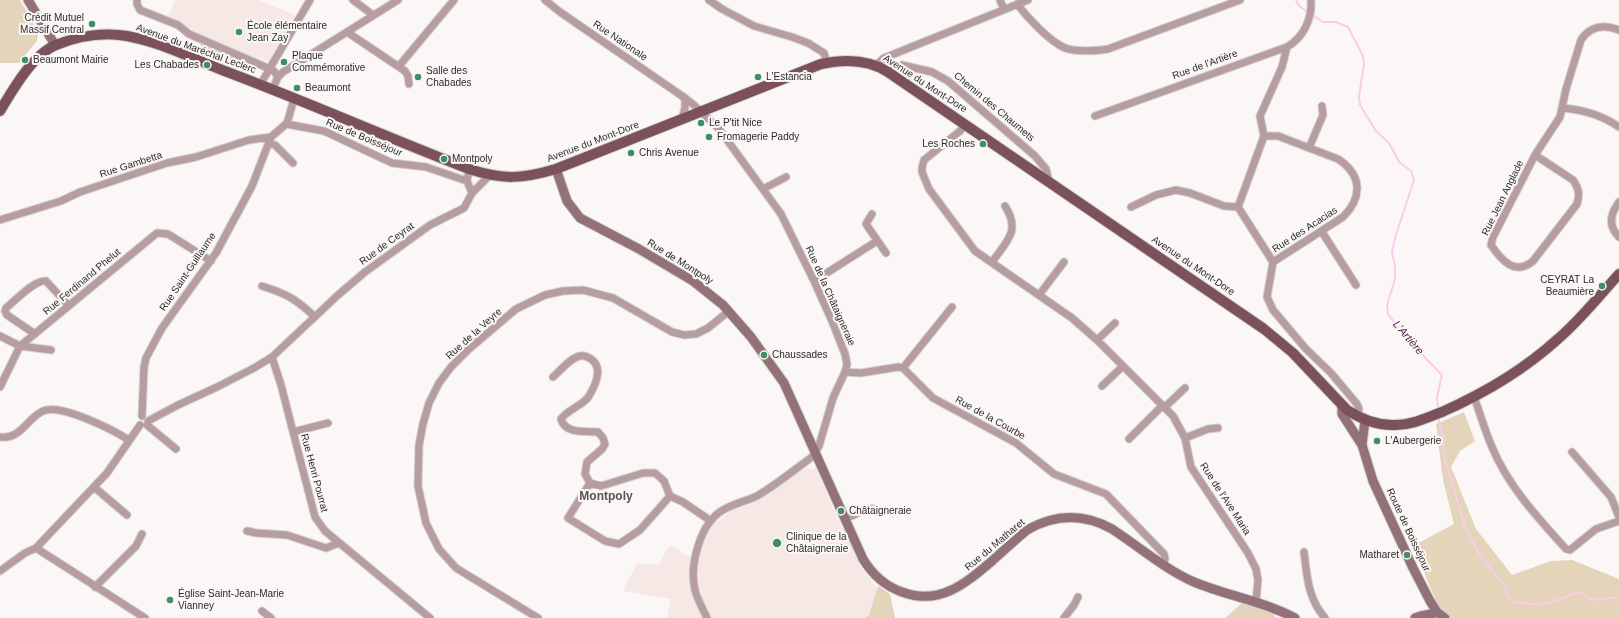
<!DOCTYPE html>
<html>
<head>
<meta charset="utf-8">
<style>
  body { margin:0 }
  canvas { display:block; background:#fbf7f6 }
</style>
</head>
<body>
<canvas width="1619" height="618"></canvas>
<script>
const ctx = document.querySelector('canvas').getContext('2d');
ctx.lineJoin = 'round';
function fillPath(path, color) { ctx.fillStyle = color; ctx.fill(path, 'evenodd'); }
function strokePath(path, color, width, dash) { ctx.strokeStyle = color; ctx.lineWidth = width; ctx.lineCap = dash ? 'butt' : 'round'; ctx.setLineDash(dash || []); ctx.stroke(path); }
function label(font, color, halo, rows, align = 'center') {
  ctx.font = font + ' Arial,sans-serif'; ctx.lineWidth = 4; ctx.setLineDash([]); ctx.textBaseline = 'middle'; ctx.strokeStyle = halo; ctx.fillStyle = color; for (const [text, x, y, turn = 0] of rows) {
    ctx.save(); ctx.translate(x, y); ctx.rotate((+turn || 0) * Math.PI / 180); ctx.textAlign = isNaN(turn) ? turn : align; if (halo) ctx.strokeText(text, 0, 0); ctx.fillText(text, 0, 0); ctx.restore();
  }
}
const built = new Path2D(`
  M175 0H259L295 15 270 62 192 35V29L168 17Z
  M803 469H816L843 531 847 534 861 568 878 589 875 618H667L671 599 623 591 637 563 658 565 670 545 690 557 698 556 712 526 735 508 760 499Z`);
const green = new Path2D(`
  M0 0H20L38 32V36L37 41 19 63H0Z
  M202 41 248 60 243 69 198 51Z
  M1464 412 1475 441 1460 451 1451 467 1476 529 1512 575 1551 561 1572 560 1619 579V618H1428L1438 606 1413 546 1454 524 1443 480 1436 424Z
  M878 586 890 594 895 618H865L869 615Z
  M1242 603 1275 613 1274 616 1278 618H1225Z`);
const stream = new Path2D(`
  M1296 0 1299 6 1323 22H1336L1348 27 1363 56 1364 64 1359 96 1360 105 1376 131 1389 143 1400 163 1411 171 1414 180 1395 238 1392 253 1395 266V279L1387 305 1388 314 1405 337 1442 375 1437 397 1438 410
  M1438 417 1443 437 1444 456 1465 527 1478 552 1489 567 1505 586 1508 597 1514 602 1534 604 1549 603 1578 592 1583 593 1587 597 1595 600 1619 597`);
const street = new Path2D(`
  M137 0V4L140 10 178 25 189 34 270 69 274 71 278 77
  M353 0 373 15
  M545 0 560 12 685 98 694 105 719 129 781 214 814 281 832 321 845 354 847 364 845 372 833 398 819 446 812 457C794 470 776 485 757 496 746 501 733 504 723 510 700 523 689 566 695 590 697 599 703 609 707 618
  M709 0 722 9 754 26 792 37 808 43 824 53 827 63
  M1000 0 1004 9
  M1017 4C1027 17 1050 42 1065 48 1075 52 1098 51 1108 49L1240 0
  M347 32 405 71 408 76 409 84
  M1287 47 1282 67 1260 116 1264 136 1238 207 1273 262 1267 297 1273 310 1306 349 1331 373 1357 404 1359 409 1357 417
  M876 65 884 58 1028 0
  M399 66 454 0
  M888 72 902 65 932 72 948 81 1035 156 1046 169 1049 182
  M260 85 310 0
  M272 90 278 77 283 72 398 0
  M1563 108C1584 110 1602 115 1619 127
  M1095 116 1287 47C1304 37 1312 19 1311 0
  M682 119 685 108V98
  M286 124 324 131 392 163 426 167 467 181
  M965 125 960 131 924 160 922 168V172L929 189 975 251 1072 318 1097 340 1173 416 1185 438
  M1264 136H1278L1338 159C1362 175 1363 197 1343 217L1273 262
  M269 143 275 145 293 163
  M1309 148 1323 115 1322 106
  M1535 155 1573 180C1579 189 1580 194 1577 204L1533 261C1515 276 1502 261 1491 245L1493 237 1535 155 1560 117 1566 89 1581 40C1590 26 1604 24 1619 30
  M469 169 467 181 472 193
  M763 189 786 177
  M1619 202C1610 214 1608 226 1619 237
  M1131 207 1156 195 1176 190 1190 193 1224 206 1238 207
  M872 214 866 224 886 253
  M0 220 61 201 80 192 167 163 196 157 249 140 271 137
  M1322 232 1356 285
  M992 262C1007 241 1021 231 1005 206
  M814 281 877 241
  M262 286C287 294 296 299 315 317
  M1039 295 1064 262
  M35 334 7 315 5 311 6 308C15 301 35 279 46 281L69 306
  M0 336 20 346 51 350
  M1097 340 1115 323
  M272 357 281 385 315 517 325 531 430 618
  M903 368 952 307
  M845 372 861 373 898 367 903 368 933 398 1016 443 1054 474 1106 494 1164 554 1165 558 1164 564
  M553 377C560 371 570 358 580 356 584 355 588 357 591 359 604 368 595 386 589 396 584 405 568 409 561 419 565 434 585 431 598 432L603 438 605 444 602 449 587 462 585 474 590 483 601 486 643 473H655L664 481 670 496 683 502 711 521
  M1102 386 1123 366
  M0 387 20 346 157 233 168 234 211 261
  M1474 397C1480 413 1485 431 1492 447 1508 486 1538 518 1566 549L1570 550 1596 529 1619 521
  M1165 407 1185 388
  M142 416 144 367 146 358 162 328 216 253 252 186 271 137 286 124 288 120 294 99
  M148 421 178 405 217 387 254 368 272 357 338 295 365 272 430 225 464 208 472 193 490 175
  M147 425 176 449
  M1218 428 1208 429 1185 438 1191 467 1248 553 1256 569 1258 580 1256 601
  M293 432 328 423
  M0 437C21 440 27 418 43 411 61 403 113 430 129 440
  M1129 439 1163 405
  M1572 452 1611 497 1619 517
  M590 483 568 518 605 541 619 544 640 530 670 496
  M94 487 127 515
  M845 519 867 509H876
  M247 531 256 533 287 535 326 548 339 543
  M36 548 145 618
  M1304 552C1307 576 1308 599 1325 618
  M0 571 25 553 36 548 107 473 140 425
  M95 587 136 546 142 534
  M262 611 271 618
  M538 618 456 568 439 549 426 523 418 486 419 445 423 424 429 403 439 383 451 367 469 349 516 309 545 295 563 291 583 290 613 298 672 332 684 335 696 334 708 328 729 311
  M1064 618 1074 605 1078 597`);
const secondary = new Path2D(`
  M28 0 55 45
  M556 169 567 201 580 218 639 249 693 281 723 305 751 337 784 383 863 559C872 574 885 586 902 592 939 606 965 584 992 561 1004 550 1015 540 1027 530 1055 514 1083 513 1112 529 1138 546 1166 570 1194 582 1228 596 1263 601 1295 618
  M1342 405V414L1362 445 1373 481 1413 568 1430 601 1437 612 1445 618
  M1362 445 1365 420
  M1415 618C1422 615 1430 615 1437 612`);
const primary = new Path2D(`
  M0 111C12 91 33 54 56 45 78 36 104 32 127 36 160 42 191 58 222 70 305 101 386 137 469 169 503 180 522 179 556 169L821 64C844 59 868 59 888 72L1264 329 1293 353 1347 410C1361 419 1376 425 1392 425 1410 426 1426 418 1442 412 1485 393 1524 370 1559 338 1581 319 1600 295 1619 274`);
const markers = [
  [92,24,4,"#3e9062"],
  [239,32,4,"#3e9062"],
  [25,60,4,"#3e9062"],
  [284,62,4,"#3e9062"],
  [207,65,4,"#3e9062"],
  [418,77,4,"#3e9062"],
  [758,77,4,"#3e9062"],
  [297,88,4,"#3e9062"],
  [701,123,4,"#3e9062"],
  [709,137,4,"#3e9062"],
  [983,144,4,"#3e9062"],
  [631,153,4,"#3e9062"],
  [444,159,4,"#3e9062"],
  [1602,286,4,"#3e9062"],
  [764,355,4,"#3e9062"],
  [1377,441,4,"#3e9062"],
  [841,511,4,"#3e9062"],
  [777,543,5,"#3e9062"],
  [1407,555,4,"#3e9062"],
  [170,600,4,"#3e9062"]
];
const poiNames = [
  ["Crédit Mutuel",84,18,"right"],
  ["Massif Central",84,30,"right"],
  ["École élémentaire",247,26],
  ["Jean Zay",247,38],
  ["Plaque",292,56],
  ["Commémorative",292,68],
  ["Beaumont Mairie",33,60],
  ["Les Chabades",199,65,"right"],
  ["Salle des",426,71],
  ["Chabades",426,83],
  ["L'Estancia",766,77],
  ["Beaumont",305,88],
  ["Le P'tit Nice",709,123],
  ["Fromagerie Paddy",717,137],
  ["Les Roches",975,144,"right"],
  ["Chris Avenue",639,153],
  ["Montpoly",452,159],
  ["CEYRAT La",1594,280,"right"],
  ["Beaumière",1594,292,"right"],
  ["Chaussades",772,355],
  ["L'Aubergerie",1385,441],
  ["Châtaigneraie",849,511],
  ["Clinique de la",786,537],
  ["Châtaigneraie",786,549],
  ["Matharet",1399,555,"right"],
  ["Église Saint-Jean-Marie",178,594],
  ["Vianney",178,606]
];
const streetNames = [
  ["Rue Nationale",620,41,34],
  ["Avenue du Maréchal Leclerc",196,49,20],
  ["Rue de l'Artière",1205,65,-20],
  ["Avenue du Mont-Dore",925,84,33],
  ["Chemin des Chaumets",994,107,40],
  ["Rue de Boisséjour",364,138,23],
  ["Avenue du Mont-Dore",593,142,-21],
  ["Rue Gambetta",131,165,-18],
  ["Rue Jean Anglade",1503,198,-64],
  ["Rue des Acacias",1305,230,-33],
  ["Rue de Ceyrat",387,244,-36],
  ["Rue de Montpoly",680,262,32],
  ["Avenue du Mont-Dore",1193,266,34],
  ["Rue Saint-Guillaume",188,272,-56],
  ["Rue Ferdinand Phelut",82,282,-40],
  ["Rue de la Châtaigneraie",830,296,66],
  ["Rue de la Veyre",474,334,-42],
  ["Rue de la Courbe",990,418,29],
  ["Rue Henri Pourrat",314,473,75],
  ["Rue de l'Ave Maria",1225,499,57],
  ["Route de Boisséjour",1408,530,65],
  ["Rue du Matharet",995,545,-40]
];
const waterNames = [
  ["L'Artière",1408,338,50]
];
const quarterNames = [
  ["Montpoly",606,497]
];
fillPath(built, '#f5e8e5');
fillPath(green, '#e4d4b9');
strokePath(stream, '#fbccea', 2);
strokePath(street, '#d6d2d1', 9);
strokePath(secondary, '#d6d2d1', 11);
strokePath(primary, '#d6d2d1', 12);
strokePath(street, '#b59da1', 7);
strokePath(secondary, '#937178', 9);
strokePath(primary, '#7b525b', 10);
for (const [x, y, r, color] of markers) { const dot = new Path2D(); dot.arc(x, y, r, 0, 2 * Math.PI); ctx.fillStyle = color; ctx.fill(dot); strokePath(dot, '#fbf7f6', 1.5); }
label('10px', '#2c2b2b', '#fbf7f6', poiNames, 'left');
label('10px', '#2c2b2b', '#fbf7f6', streetNames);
label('italic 11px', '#582149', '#fbf7f6', waterNames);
label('bold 12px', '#575353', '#fbf7f6', quarterNames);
</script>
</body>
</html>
